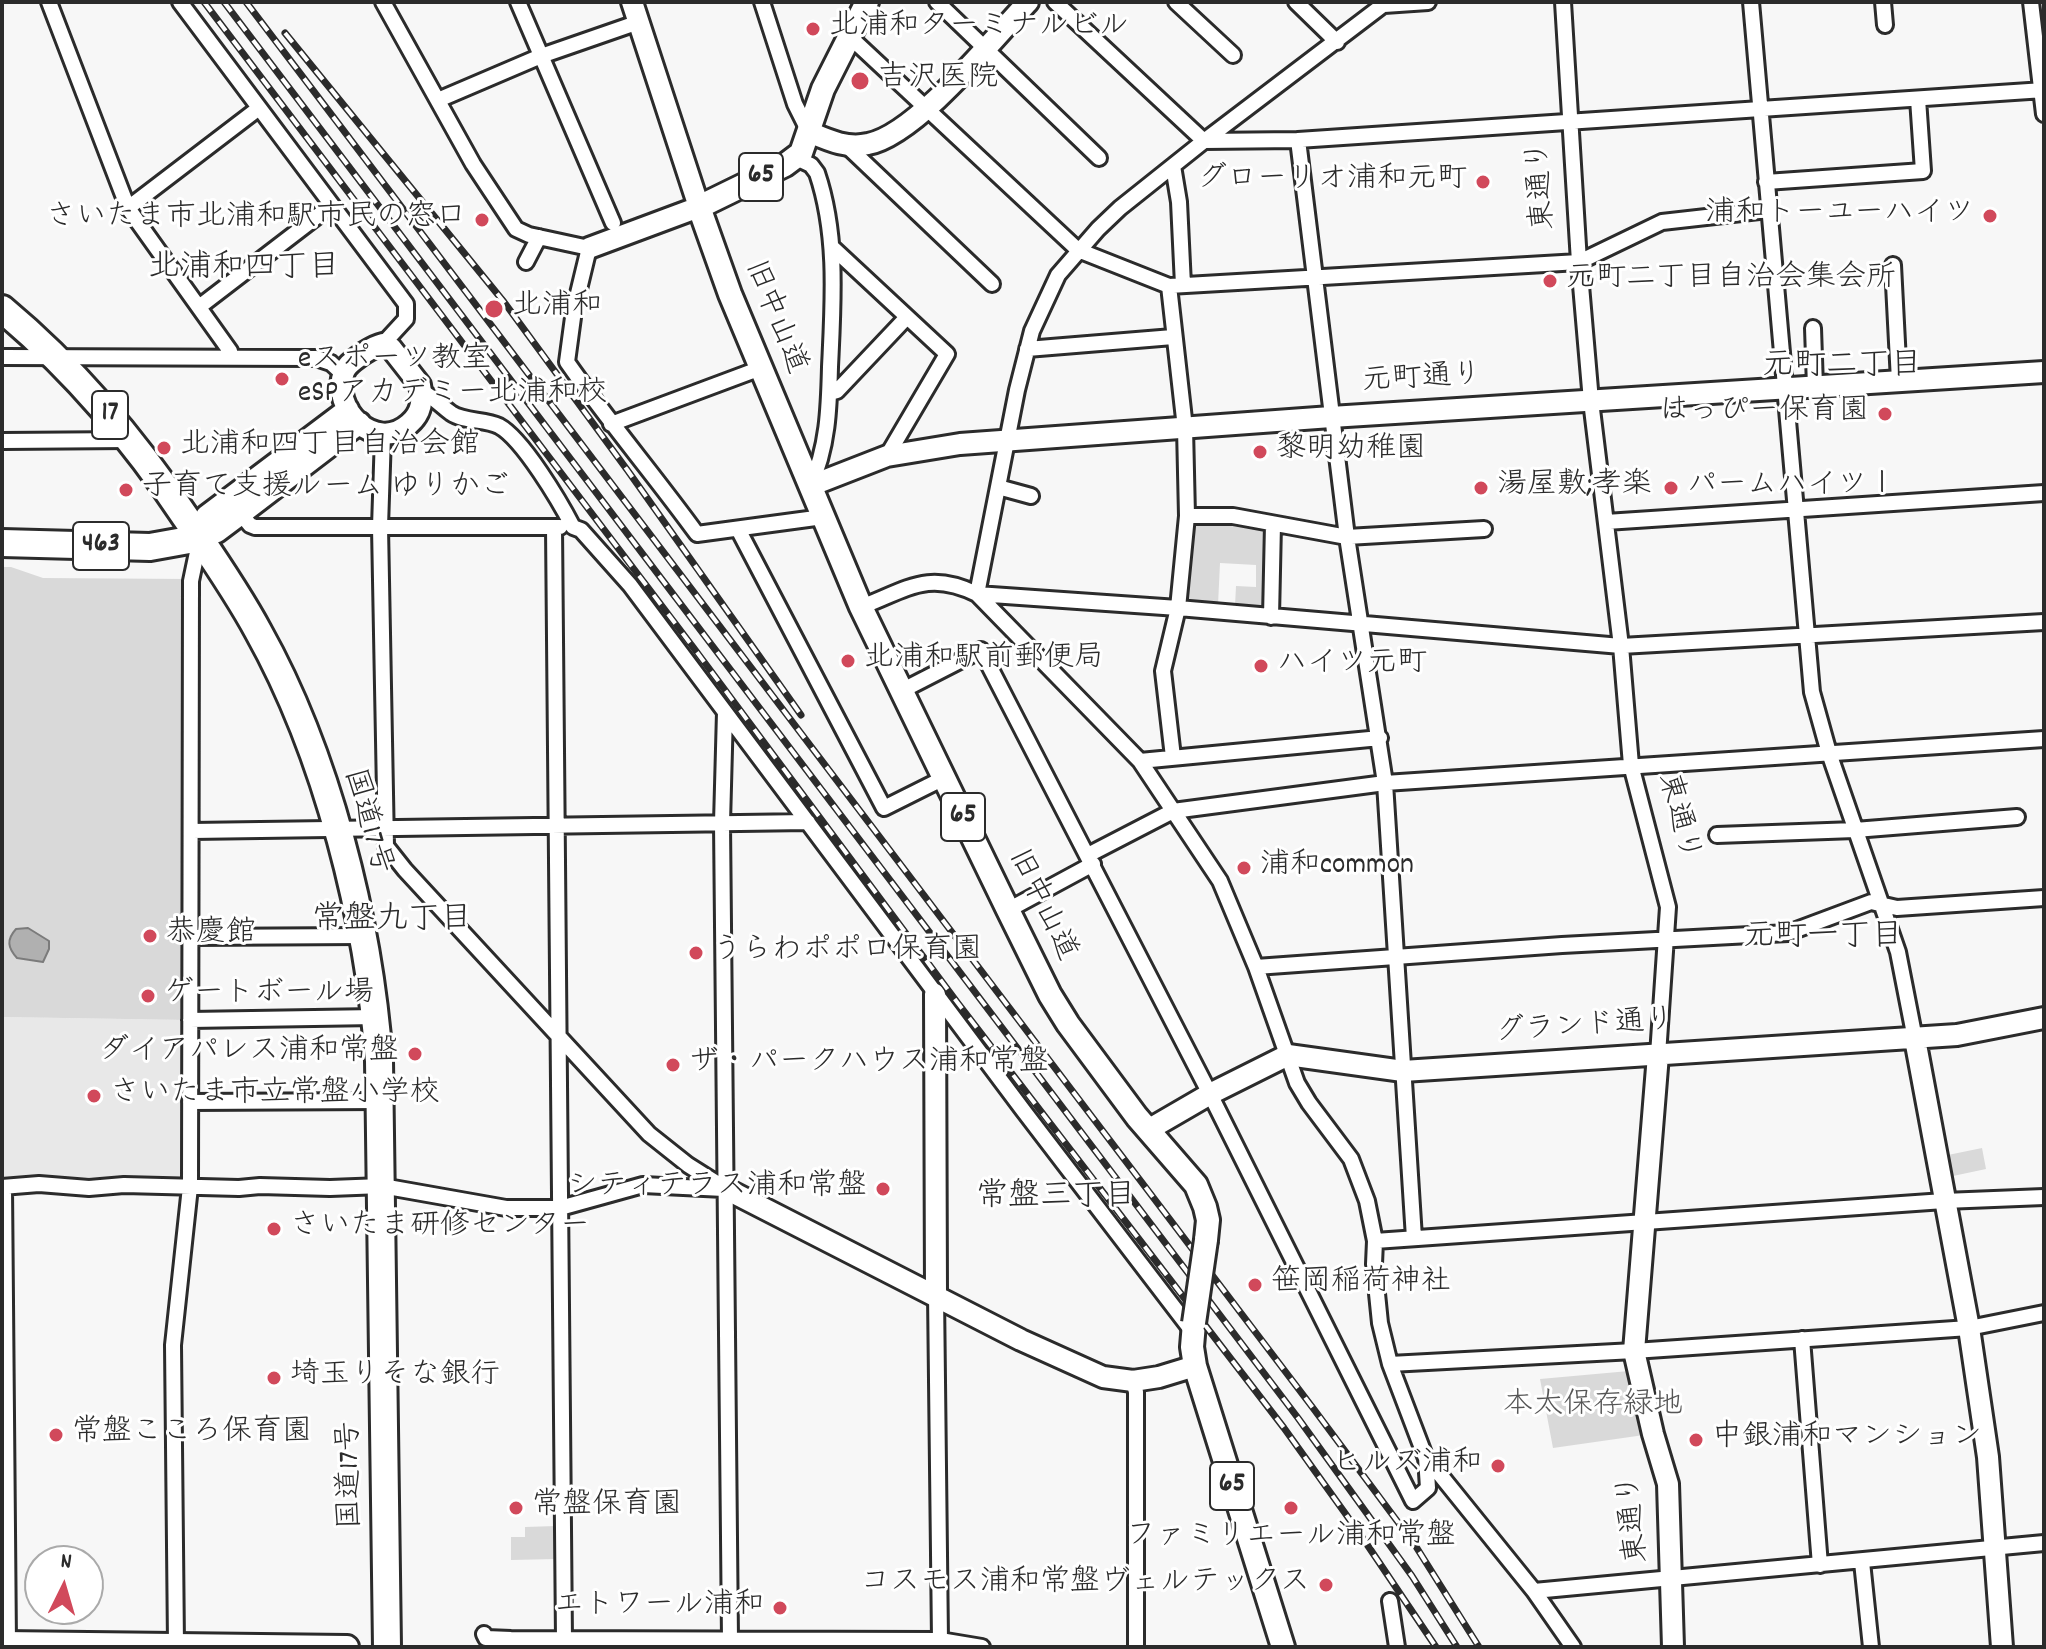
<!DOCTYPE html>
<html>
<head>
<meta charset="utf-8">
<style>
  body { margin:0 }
  #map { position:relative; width:2046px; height:1649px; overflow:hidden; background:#f7f7f7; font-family:Dekko,sans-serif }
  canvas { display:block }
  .frame { position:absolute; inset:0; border:4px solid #2b2b2b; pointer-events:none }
  .north { position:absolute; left:24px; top:1545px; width:80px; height:80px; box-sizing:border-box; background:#fff; border:2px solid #aaa; border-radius:50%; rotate:5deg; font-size:22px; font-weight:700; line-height:32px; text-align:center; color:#2b2b2b }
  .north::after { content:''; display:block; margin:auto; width:28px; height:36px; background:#d1495b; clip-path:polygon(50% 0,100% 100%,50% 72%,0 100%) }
</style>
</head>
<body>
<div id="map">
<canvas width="2046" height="1649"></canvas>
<div class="frame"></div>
<div class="north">N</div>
</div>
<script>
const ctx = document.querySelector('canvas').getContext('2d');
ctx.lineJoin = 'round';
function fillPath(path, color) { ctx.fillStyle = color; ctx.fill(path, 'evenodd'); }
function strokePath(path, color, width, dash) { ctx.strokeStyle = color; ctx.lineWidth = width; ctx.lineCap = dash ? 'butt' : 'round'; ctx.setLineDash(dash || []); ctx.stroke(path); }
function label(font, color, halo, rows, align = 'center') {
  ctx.font = font + ' Dekko,"Klee One",sans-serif'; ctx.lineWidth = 6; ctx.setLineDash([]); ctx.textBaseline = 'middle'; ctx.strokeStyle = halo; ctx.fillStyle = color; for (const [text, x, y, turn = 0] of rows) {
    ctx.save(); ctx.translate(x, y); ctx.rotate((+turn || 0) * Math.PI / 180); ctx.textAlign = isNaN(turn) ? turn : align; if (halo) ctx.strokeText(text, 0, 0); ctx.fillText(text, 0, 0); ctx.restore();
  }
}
const built = new Path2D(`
  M2 1017 187 1020 185 1172 179 1178 2 1177Z`);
const green = new Path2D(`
  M1192 520 1233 521 1269 528 1268 609 1235 606 1236 586 1256 587V565L1220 563 1218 605 1187 603Z
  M2 567H11L43 578 189 579 187 1020 2 1017Z
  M1982 1148 1986 1169 1953 1176 1948 1155Z
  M1629 1371 1644 1435 1553 1448 1540 1379Z
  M556 1526 557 1559 511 1560V1537H525V1527Z`);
const water = new Path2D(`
  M28 928 49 941V949L43 962 17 958C8 948 6 940 16 929Z`);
const street = new Path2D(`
  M49 2 128 208 230 351 231 356
  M180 2 406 304V319L383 344
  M383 2 473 164 516 229 529 235 589 248 574 310 567 362C608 421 655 476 697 534L823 517
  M518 2 613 223
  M762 2 795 104 809 132
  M937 2 1099 158
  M1055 2 1204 141 1298 140 2044 90
  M1176 2 1233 55
  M1296 2 1337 42
  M1387 2 1204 141 1120 208 1098 229 1058 275 1032 331 1017 390 977 594 1140 761 1220 881 1256 967 1297 1083 1309 1103 1351 1159 1367 1201 1375 1241 1374 1264 1380 1323 1390 1364 1425 1456 1534 1591 1573 1647
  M1563 2 1579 262 1591 401 1621 646 1631 765 1668 907 1658 1055
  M1751 2 1812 692 1829 753 1898 952 1915 1039
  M1883 2 1885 25
  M2031 2 2044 114
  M1384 5 1428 2
  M849 36 1078 250 1169 286 1579 262 1662 222 1768 210
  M438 100 541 56 639 22
  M1298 140 1347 537 1385 783 1414 1238
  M846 145 992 284
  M796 158 811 165 817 173C838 235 833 302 830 367 829 407 828 448 810 486
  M1173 166 1179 202 1183 285
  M1766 182 1923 171 1918 99
  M128 208 259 108
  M832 247 947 354 887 456
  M526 262 539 237
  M1893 265 1899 381
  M1169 286 1185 428 1187 516 1178 608 1163 671 1173 757
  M199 307 332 205
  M1813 328 1815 387
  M1027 349 1173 337
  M2 357 316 358 331 363 343 374
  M421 391C435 398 440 405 451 413 464 422 485 419 499 426 523 439 560 502 573 527L581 530 630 585 1023 1110 1192 1331
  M830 393 837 391 907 317
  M611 424 761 368
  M383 435 380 527 386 846 405 870 649 1134 688 1165 726 1189
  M2 441 129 440
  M998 487 1031 496
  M241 514 250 525 255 527H560
  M1187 516H1233L1347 537 1484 529
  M1606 522 2044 493
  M554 527 564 1639
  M738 529 884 808 944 778
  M861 607C908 589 928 570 977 594L1178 608 1621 646 2044 622
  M1271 617 1273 524
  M901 691 981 650 1210 1094 1413 1501 1428 1488 1426 1457
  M725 712 722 823 730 1639
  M1140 761 1380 738
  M192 831 808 822
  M1717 835 1855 830 2017 817
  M1088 855 1173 811 1385 783 2044 739
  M1008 910 1093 864
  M191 937 362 936
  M1256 967 1562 945 1788 933 1871 902 1897 908 2044 898
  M190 1020 376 1017
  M190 1102 380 1101
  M2 1187 39 1184 89 1188 124 1185 239 1188 260 1186 330 1188 382 1186 506 1208H560L643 1185 724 1189
  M4 1187 8 1643
  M1375 1241 1944 1201 2044 1197
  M1802 1339 1820 1565
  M1390 1364 1634 1351 1969 1328 2044 1313
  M1133 1381 1136 1392V1647
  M1862 1562 1871 1647
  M1534 1591 2044 1543
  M1390 1601 1397 1647
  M484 1634 486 1638 511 1639 940 1640 936 1294
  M176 1645 173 1345 190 1187 191 581 200 538
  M940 1647V1640L982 1647`);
const secondary = new Path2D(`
  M809 132C828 140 847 149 868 144 916 135 993 39 1028 2
  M589 248 699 207 632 2
  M383 344 391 348 420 385C423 400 422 413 409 424 375 454 330 408 344 372 347 364 355 360 361 355 369 350 374 346 383 344Z
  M810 486 887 456 960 444 1331 417 2044 372
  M200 538 206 516 348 409
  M200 538 217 532 241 514 360 423
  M935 994 936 1294
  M1915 1039 1969 1328 1988 1457 2002 1647
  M1658 1055 1634 1351 1653 1434 1668 1484 1673 1647
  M1148 1130 1210 1094 1288 1055 1403 1071 1957 1035 2044 1018
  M726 1189 1021 1340 1103 1377 1133 1381 1159 1377 1195 1366`);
const primary = new Path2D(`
  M867 2 823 89 801 153 785 165 699 207 730 294 861 607 1008 910 1050 995 1068 1024 1137 1117 1196 1185 1205 1207 1208 1220 1206 1240
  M1194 1323 1192 1347 1195 1366 1283 1647
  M2 1643 347 1647`);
const highway = new Path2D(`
  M2 309C74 369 134 440 186 518 211 555 237 592 258 631 327 754 369 921 379 1061L387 1647
  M2 543 150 547 200 538`);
const rail = new Path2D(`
  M204 2 693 647 957 1002 1284 1428 1360 1534 1436 1647
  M224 2 1298 1418 1412 1576 1457 1647
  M246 2 1313 1408 1415 1545 1479 1647
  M285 33 504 302 628 471 801 715`);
const primaryBridge = new Path2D(`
  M1194 1323 1206 1240`);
const markers = [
  [813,29,8,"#d1495b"],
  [860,81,10,"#d1495b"],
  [1483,182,8,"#d1495b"],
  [1990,216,8,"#d1495b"],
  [482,220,8,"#d1495b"],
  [1550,281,8,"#d1495b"],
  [494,309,10,"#d1495b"],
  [282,379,8,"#d1495b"],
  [1885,414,8,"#d1495b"],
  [164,448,8,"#d1495b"],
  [1260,452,8,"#d1495b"],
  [1481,488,8,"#d1495b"],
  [1671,488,8,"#d1495b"],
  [126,490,8,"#d1495b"],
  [848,661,8,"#d1495b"],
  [1261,666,8,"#d1495b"],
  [1244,868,8,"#d1495b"],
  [150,936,8,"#d1495b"],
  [696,953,8,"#d1495b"],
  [148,996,8,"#d1495b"],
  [415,1054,8,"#d1495b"],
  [673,1065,8,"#d1495b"],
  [94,1096,8,"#d1495b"],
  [883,1189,8,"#d1495b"],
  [274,1229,8,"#d1495b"],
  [1255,1285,8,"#d1495b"],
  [274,1378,8,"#d1495b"],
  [56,1435,8,"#d1495b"],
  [1696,1440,8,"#d1495b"],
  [1498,1466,8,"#d1495b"],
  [516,1508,8,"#d1495b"],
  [1291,1508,8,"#d1495b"],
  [1326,1585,8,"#d1495b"],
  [780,1608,8,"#d1495b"]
];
const shields = [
  [761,177,44],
  [110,415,36],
  [101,546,56],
  [963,817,44],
  [1232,1486,44]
];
const shieldNames = [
  ["65",761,177],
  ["17",110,415],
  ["463",101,546],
  ["65",963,817],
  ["65",1232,1486]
];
const poiNames = [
  ["北浦和ターミナルビル",829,29],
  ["吉沢医院",878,81],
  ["グローリオ浦和元町",1467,182,"right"],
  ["浦和トーユーハイツ",1974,216,"right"],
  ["さいたま市北浦和駅市民の窓口",466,220,"right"],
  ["元町二丁目自治会集会所",1566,281],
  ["北浦和",512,309],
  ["eスポーツ教室",298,362],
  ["eSPアカデミー北浦和校",298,396],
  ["はっぴー保育園",1869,414,"right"],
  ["北浦和四丁目自治会館",180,448],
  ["黎明幼稚園",1276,452],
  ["湯屋敷;孝楽",1497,488],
  ["パームハイツⅠ",1687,488],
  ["子育て支援ルーム ゆりかご",142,490],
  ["北浦和駅前郵便局",864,661],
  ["ハイツ元町",1277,666],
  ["浦和common",1260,868],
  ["恭慶館",166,936],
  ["うらわポポロ保育園",712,953],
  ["ゲートボール場",164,996],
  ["ダイアパレス浦和常盤",399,1054,"right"],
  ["ザ・パークハウス浦和常盤",689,1065],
  ["さいたま市立常盤小学校",110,1096],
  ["シティテラス浦和常盤",867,1189,"right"],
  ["さいたま研修センター",290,1229],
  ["笹岡稲荷神社",1271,1285],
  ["埼玉りそな銀行",290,1378],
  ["常盤こころ保育園",72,1435],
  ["中銀浦和マンション",1712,1440],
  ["ヒルズ浦和",1482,1466,"right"],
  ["常盤保育園",532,1508],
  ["ファミリエール浦和常盤",1291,1539,"center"],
  ["コスモス浦和常盤ヴェルテックス",1310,1585,"right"],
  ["エトワール浦和",764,1608,"right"]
];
const streetNames = [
  ["東通り",1544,185,-94],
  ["旧中山道",773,318,68],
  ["元町通り",1422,381,-3],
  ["東通り",1676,818,75],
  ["国道17号",365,822,74],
  ["旧中山道",1040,906,64],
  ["グランド通り",1585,1029,-4],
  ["国道17号",353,1475,-91],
  ["東通り",1636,1518,-96]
];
const parkNames = [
  ["本太保存緑地",1593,1408]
];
const neighbourhoodNames = [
  ["北浦和四丁目",244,271],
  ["元町二丁目",1842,369],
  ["常盤九丁目",392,923],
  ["元町一丁目",1823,940],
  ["常盤三丁目",1056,1200]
];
fillPath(built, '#e8e8e8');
fillPath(green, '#d9d9d9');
fillPath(water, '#b0b0b0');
strokePath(water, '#7b7b7b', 2);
strokePath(street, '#2b2b2b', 20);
strokePath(secondary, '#2b2b2b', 26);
strokePath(primary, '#2b2b2b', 28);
strokePath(highway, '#2b2b2b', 32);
strokePath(street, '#fff', 14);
strokePath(secondary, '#fff', 20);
strokePath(primary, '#fff', 22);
strokePath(highway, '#fff', 26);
strokePath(rail, '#2b2b2b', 7);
strokePath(rail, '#fff', 4, [12]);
strokePath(primaryBridge, '#2b2b2b', 28, []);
strokePath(primaryBridge, '#fff', 22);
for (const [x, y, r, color] of markers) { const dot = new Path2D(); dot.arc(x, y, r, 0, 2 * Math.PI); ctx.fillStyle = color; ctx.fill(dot); strokePath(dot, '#fff', 3); }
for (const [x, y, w] of shields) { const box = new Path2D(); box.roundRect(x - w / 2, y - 24, w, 48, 6); ctx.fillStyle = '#fff'; ctx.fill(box); strokePath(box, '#2b2b2b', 2); }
label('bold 28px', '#2b2b2b', null, shieldNames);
label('30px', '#2b2b2b', '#fff', poiNames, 'left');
label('30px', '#2b2b2b', '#fff', streetNames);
label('30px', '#565656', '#fff', parkNames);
label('32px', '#2b2b2b', '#fff', neighbourhoodNames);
</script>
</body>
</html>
